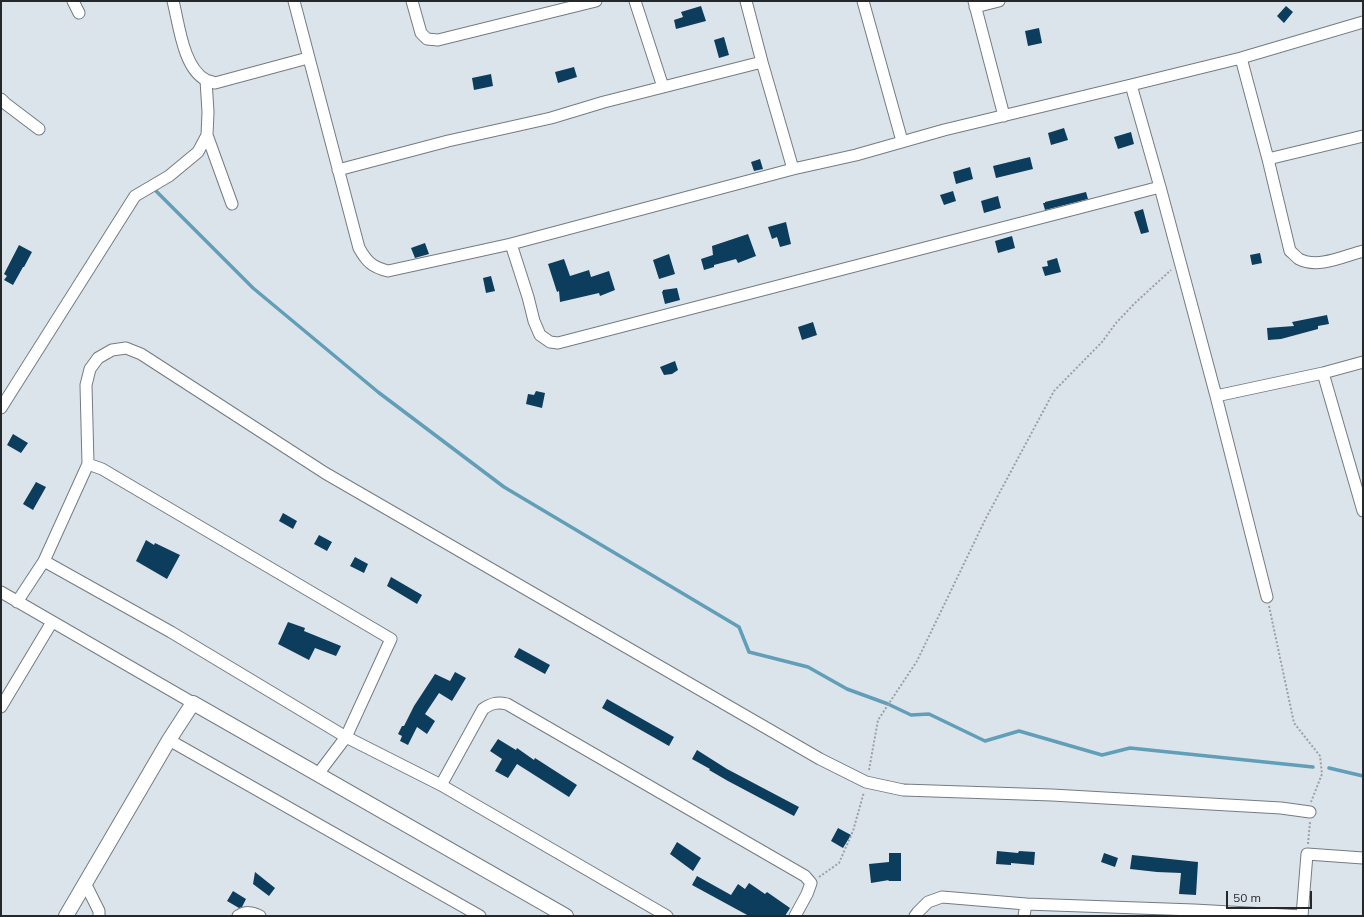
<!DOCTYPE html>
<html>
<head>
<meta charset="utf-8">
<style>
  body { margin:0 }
  #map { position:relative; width:1364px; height:917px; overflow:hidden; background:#dce4eb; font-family:Mulish,sans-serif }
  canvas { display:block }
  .frame { position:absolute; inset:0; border:2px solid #25282b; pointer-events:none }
  .scale { position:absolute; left:1226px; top:891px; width:86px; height:18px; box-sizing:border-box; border:2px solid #25282b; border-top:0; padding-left:5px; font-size:12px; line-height:14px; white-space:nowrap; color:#25282b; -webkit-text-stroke:3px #dce4eb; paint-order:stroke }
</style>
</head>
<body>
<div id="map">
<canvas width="1364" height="917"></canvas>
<div class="frame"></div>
<div class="scale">50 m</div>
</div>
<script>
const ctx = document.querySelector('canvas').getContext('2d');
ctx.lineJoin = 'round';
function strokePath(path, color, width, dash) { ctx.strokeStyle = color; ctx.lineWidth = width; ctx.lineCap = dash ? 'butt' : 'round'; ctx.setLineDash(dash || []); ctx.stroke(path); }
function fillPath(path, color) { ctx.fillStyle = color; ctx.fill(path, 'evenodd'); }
const stream = new Path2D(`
  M154 189 253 288 378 392 504 487 739 627 749 652 808 667 847 689 888 704 911 715 929 714 985 741 1019 731 1102 755 1130 748 1313 767
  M1329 768 1363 776`);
const building = new Path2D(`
  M701 6 706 21 676 29 674 20 683 17 681 12Z
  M1286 6 1293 12 1284 23 1277 16Z
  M1039 28 1042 43 1028 46 1025 31Z
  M724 37 729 55 719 58 714 40Z
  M574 67 577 77 558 83 555 72Z
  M491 74 493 86 474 90 472 78Z
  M1064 128 1068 140 1051 145 1048 133Z
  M1131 132 1134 144 1118 149 1114 137Z
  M1030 157 1033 169 996 178 993 166Z
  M760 159 763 169 754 171 751 162Z
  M970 167 973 179 956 184 953 172Z
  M953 191 956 201 944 205 940 195Z
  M1086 192 1088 199 1045 210 1043 203H1045V202Z
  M998 196 1001 208 984 213 981 201Z
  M1143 209 1149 232 1141 234 1134 212Z
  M786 222 791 244 780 247 777 237 772 239 768 227Z
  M748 234 756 256 738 263 736 259 714 265V267L704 270 701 259 713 255 712 246Z
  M1012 236 1015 248 998 253 995 241Z
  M425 243 429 254 415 258 411 248Z
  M19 245 32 252 24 267H23L13 285 4 280 7 276 4 274Z
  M1260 253 1262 263 1252 265 1250 255Z
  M669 254 675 274 659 279 653 260Z
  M1057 258 1061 272 1045 276 1042 267 1048 266 1047 261Z
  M564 259 570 276 589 270 591 277 609 271 615 290 600 296 599 293 560 302 559 291 557 292 548 264Z
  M491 276 495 291 486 293 483 278Z
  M677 288 680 300 665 304 662 292 663 291V290Z
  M1327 315 1329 324 1318 326V329L1281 339 1268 340 1267 328 1294 326 1292 322Z
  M813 322 817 335 802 340 798 327Z
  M675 361 678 370 672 374 664 375 660 367Z
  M536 391 545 393 542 408 526 404 528 394 534 395Z
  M13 434 28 443 21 453 7 445Z
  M36 482 46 487 33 510 23 504Z
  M283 513 297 521 293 529 279 521Z
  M319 535 332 542 327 551 314 544Z
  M146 540 154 545 155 543 180 555 167 579 136 561Z
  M355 557 368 564 364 573 350 566Z
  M391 577 422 595 417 604 387 586Z
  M288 622 305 628 304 631 341 646 336 656 315 648 309 660 278 644Z
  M519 648 550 665 545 674 514 657Z
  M455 672 466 678 452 701 439 693 425 714 435 721 427 734 417 727 408 745 400 741 402 736 398 734 402 726H404L414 706 435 674 450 681Z
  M607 699 674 737 669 746 602 708Z
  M498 739 516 750 517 748 534 760 535 758 577 785 569 797 517 764 508 778 495 771 502 759 490 751Z
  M697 750 727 769 799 807 794 816 728 781 709 770 710 769 692 759Z
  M838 828 851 835 843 848 831 841Z
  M677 842 701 858 693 871 670 854Z
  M997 851 1018 853 1019 851 1035 852 1034 865 1011 863V865L996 864Z
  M889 853H901V881H888L889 880 871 883 869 864 889 862Z
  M1104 853 1118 858 1115 867 1101 862Z
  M1132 855 1198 862 1196 895 1179 894 1181 873 1157 872 1130 869Z
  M255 872 275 888 269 896 253 884Z
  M697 876 731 895 738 884 745 889 749 883 765 894 767 892 790 908 785 916H749L692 885Z
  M233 891 246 899 242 907 239 908 227 901Z`);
const path = new Path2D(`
  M1269 606 1294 723 1320 756 1322 774 1311 802
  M869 770 878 720 917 661 986 518 1054 391 1102 342 1116 323 1135 303 1171 270
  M1308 844 1310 822
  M819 877 839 863 853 831 864 792`);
const minor = new Path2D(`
  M73 1 79 13
  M173 1C179 24 183 68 206 80 209 81 213 82 215 83L308 58
  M294 1 359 248C367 262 372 267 388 271L511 244 793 169 856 155 944 130 1131 85 1160 187 558 343 550 342 540 335 534 321 528 297 511 244
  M412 1 421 33 427 39 438 40 596 1
  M635 1 663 87
  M746 1 762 62 793 169
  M863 1 902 141
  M974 1 1004 116
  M975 7 999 1
  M1241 58 1268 159 1290 251C1293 253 1296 257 1299 259 1318 269 1344 256 1363 251
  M1131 85 1241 58 1363 22
  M1 99 6 104 39 129
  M207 135 232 204
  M1268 159 1363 136
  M338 170 448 141 551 118 604 102 762 62
  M1160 187 1216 396 1267 597
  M1323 373 1363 511
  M1216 396 1323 373 1363 362
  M1 408 135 196 169 176 198 152 207 135 208 112 206 80
  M88 464 86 385 90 369 98 358 112 350 126 348 141 354 325 473 820 759 866 782 903 790 1052 795 1281 808 1310 812
  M44 561 171 632 346 737 441 785 667 916
  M1 592 193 703
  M17 602 44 561 88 464 102 469 391 639 346 737 318 774
  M1 707 52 622
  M169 740 480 916
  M441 785 483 709C492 703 497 702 507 704L805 876 811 883 807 894 795 916
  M85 883 99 911V916
  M238 916C246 911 252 912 260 916
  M915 916 918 912 928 902 942 897 1026 904 1194 910 1302 916
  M1024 916 1026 904
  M1302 916 1307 854 1363 858`);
const tertiary = new Path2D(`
  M66 916 169 740 193 703 566 916`);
strokePath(stream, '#619eb7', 3.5);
fillPath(building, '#0d3d5c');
strokePath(minor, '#747c82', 13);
strokePath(tertiary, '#747c82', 16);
strokePath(path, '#9aa1a6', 2, [2, 2]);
strokePath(minor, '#fff', 11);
strokePath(tertiary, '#fff', 14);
</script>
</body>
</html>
